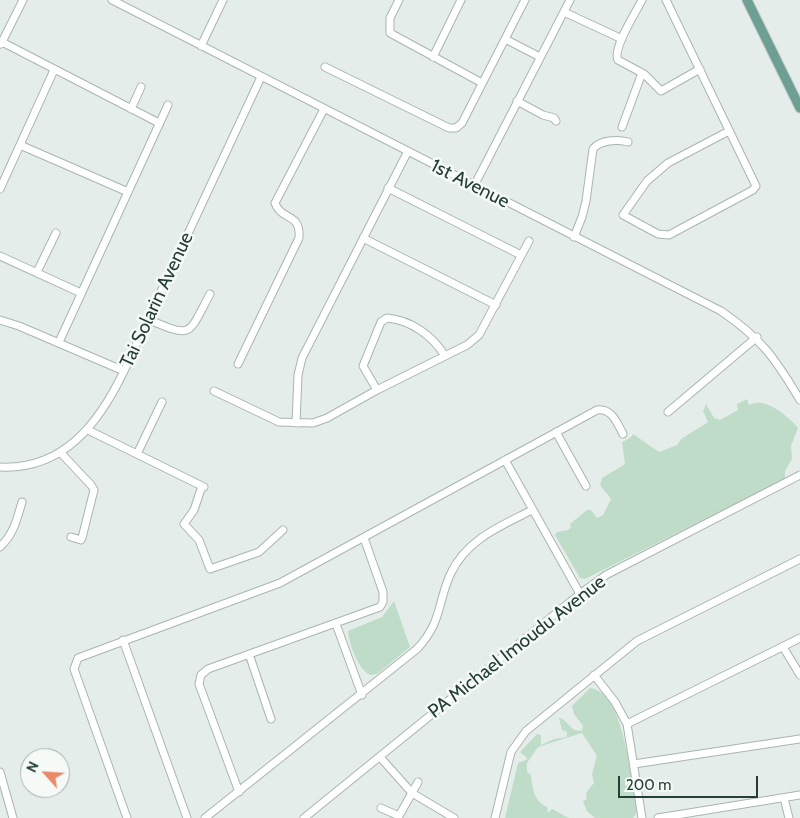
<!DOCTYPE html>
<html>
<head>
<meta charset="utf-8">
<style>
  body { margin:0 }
  #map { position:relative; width:800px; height:818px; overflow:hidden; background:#e5edea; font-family:Cabin,sans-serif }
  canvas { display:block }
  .north { position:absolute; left:20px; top:748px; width:50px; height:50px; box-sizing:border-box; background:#f5faf7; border:1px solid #a2afab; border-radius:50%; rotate:296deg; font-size:14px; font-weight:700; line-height:20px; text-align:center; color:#253e38 }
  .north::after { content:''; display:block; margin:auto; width:18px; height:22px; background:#e88a68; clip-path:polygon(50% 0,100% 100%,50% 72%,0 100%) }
  .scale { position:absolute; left:618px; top:776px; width:140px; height:22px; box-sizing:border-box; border:2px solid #253e38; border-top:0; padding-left:6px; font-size:15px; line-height:18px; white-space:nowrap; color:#253e38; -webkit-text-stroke:4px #f5faf7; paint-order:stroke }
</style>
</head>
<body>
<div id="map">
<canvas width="800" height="818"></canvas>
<div class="north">N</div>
<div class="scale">200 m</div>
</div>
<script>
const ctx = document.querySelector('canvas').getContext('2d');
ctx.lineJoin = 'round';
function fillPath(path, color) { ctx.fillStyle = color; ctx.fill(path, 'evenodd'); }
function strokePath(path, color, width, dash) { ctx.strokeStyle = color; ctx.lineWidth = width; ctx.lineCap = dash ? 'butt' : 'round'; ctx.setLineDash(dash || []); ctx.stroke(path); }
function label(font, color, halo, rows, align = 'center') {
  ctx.font = font + ' Cabin,sans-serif'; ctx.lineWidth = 5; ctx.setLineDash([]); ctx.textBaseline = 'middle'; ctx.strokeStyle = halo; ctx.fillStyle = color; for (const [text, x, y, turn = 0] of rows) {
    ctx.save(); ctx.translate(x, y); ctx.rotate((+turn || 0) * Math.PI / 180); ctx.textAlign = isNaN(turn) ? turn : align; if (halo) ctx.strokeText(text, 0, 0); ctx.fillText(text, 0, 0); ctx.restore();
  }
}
const green = new Path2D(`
  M747 399 749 405C753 404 757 402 761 403 773 404 791 419 798 428L791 446 792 459 785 471V479L585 579 580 578 555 535 557 532 568 530 571 527 570 524 587 510H591L597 518 603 515 611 499 600 485 602 478 625 464 622 442 630 438 633 434 659 452 677 445 681 439 708 422 703 411 706 404 714 418 720 420 738 410 737 404Z
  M394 601 410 647 377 674 370 675C358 669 349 644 348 631L382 617Z
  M590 688C619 691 627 753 631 775 633 787 638 802 636 814L633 818H595L587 811 583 801 587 799 586 793 594 783 592 774 597 756 582 733 538 747 527 763V772L531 775C533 789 533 800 547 807L548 813 552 809 569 818H505L518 763 528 759 520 752 537 734 541 735V745L554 739 567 737V732L562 730 559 718 563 719 574 730 582 731 583 726 574 714 572 706Z`);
const minor = new Path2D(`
  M112 0 721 311C762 339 775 358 800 400
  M399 0 390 18V33L482 83
  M642 0C636 12 612 49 618 60L644 74 661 91 700 69
  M666 0 756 186 753 190 669 235 658 234 623 215 647 181 668 163 729 131
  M564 12 622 39
  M505 39 540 57
  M2 42 159 123
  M1 44 23 0
  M201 46 223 0
  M433 57 461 0
  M325 67 449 128H456L462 123 525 0
  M517 101 543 115 554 118 556 121
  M131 109 141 87
  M622 127 642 73
  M20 145 128 192
  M474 186 570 0
  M388 188 521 255
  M0 189 54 70
  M574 237 582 217 586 201 593 149C600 140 617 139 628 142
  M363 238 496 305
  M0 256 81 293
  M37 272 56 233
  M147 319C193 338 187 337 210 294
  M0 320 19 326 124 371
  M59 342 168 105
  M238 364 299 238C301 212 281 221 275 203L324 109
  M377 390 363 366 381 322 387 318C411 320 433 336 445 356
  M214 391 279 422 313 423 327 418 377 390 467 345 479 335 529 241
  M668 412 757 337
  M296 423 298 375 302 358 408 151
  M88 430 204 487
  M556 432 586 486
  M60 452 91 485 94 490 82 538 81 540 71 537
  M137 454 162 402
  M505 460 580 594
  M0 467C64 470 99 423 124 371L261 77
  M202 486 194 510 184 524 199 540 210 569 259 552 283 530
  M0 547C14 534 17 519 22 502
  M336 624 362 695
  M123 640 187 818
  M783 647 800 675
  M249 654 271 719
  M594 675 615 702 627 724 642 818
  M627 724 800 638
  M380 757 412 793 454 818
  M634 764 800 739
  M0 772 13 818
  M239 792 199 684 201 675 208 669 380 607 383 602V592L364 538
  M784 798 789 818
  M381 808 399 816 418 782
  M127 818 74 669 78 658 280 583 597 410C612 408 617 423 623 434
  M205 818 417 649C443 621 437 602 451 573 467 539 501 526 532 510
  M304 818 580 594 606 575 800 475
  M495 818 511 752 526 731 637 641 800 559
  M658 818 800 795`);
const major = new Path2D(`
  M747 0 800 108`);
const streetNames = [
  ["1st Avenue",470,184,27],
  ["Tai Solarin Avenue",157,300,-65],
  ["PA Michael Imoudu Avenue",517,647,-38]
];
fillPath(green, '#bfdcc8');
strokePath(minor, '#a8b5b1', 9);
strokePath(major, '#c2c9c7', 11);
strokePath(minor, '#fff', 7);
strokePath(major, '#6d9f93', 9);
label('19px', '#253e38', '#f5faf7', streetNames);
</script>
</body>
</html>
